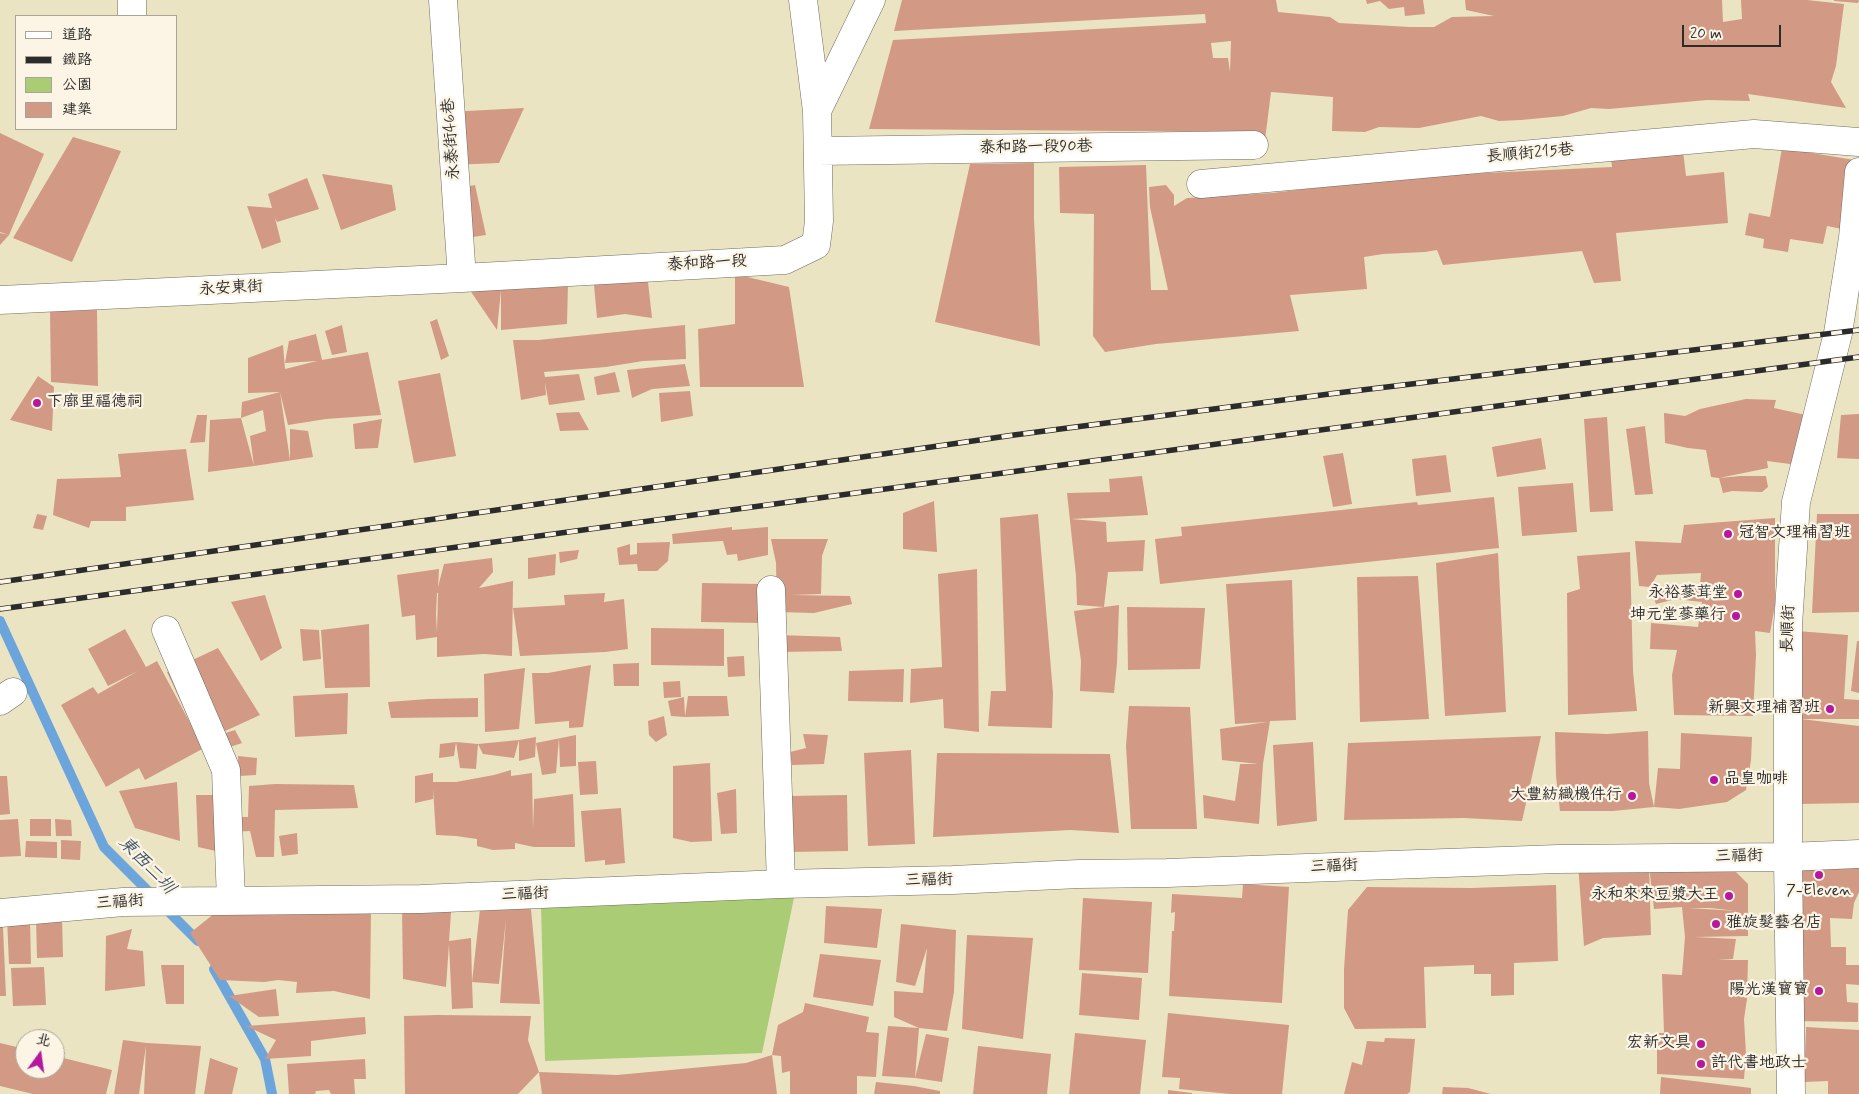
<!DOCTYPE html>
<html>
<head>
<meta charset="utf-8">
<style>
  body { margin:0 }
  #map { position:relative; width:1859px; height:1094px; overflow:hidden; background:#ebe4c2; font-family:Mynerve,"LXGW WenKai TC",sans-serif }
  canvas { display:block }
  .legend { position:absolute; left:15px; top:15px; width:162px; height:115px; box-sizing:border-box; background:#fcf5e5; border:1px solid #a8a49b; margin:0; padding:6px 9px; list-style:none; font-size:15px; color:#2b2b2b }
  .legend li { display:flex; align-items:center; gap:10px; height:25px }
  .legend b { width:25px; border:1px solid #a8a49b }
  .north { position:absolute; left:15px; top:1029px; width:50px; height:50px; box-sizing:border-box; background:#fcf5e5; border:1px solid #a8a49b; border-radius:50%; rotate:14deg; font-size:14px; font-weight:700; line-height:20px; text-align:center; color:#2b2b2b }
  .north::after { content:''; display:block; margin:auto; width:18px; height:22px; background:#b5179e; clip-path:polygon(50% 0,100% 100%,50% 72%,0 100%) }
  .scale { position:absolute; left:1682px; top:25px; width:99px; height:22px; box-sizing:border-box; border:2px solid #2b2b2b; border-top:0; padding-left:6px; font-size:15px; line-height:18px; white-space:nowrap; color:#2b2b2b; -webkit-text-stroke:4px #fcf5e5; paint-order:stroke }
</style>
</head>
<body>
<div id="map">
<canvas width="1859" height="1094"></canvas>
<ul class="legend">
<li><b style="height:6px;background:#fff"></b>道路</li>
<li><b style="height:6px;background:#2b2b2b"></b>鐵路</li>
<li><b style="height:14px;background:#aacc75"></b>公園</li>
<li><b style="height:14px;background:#d29985"></b>建築</li>
</ul>
<div class="north">北</div>
<div class="scale">20 m</div>
</div>
<script>
const ctx = document.querySelector('canvas').getContext('2d');
ctx.lineJoin = 'round';
function fillPath(path, color) { ctx.fillStyle = color; ctx.fill(path, 'evenodd'); }
function strokePath(path, color, width, dash) { ctx.strokeStyle = color; ctx.lineWidth = width; ctx.lineCap = dash ? 'butt' : 'round'; ctx.setLineDash(dash || []); ctx.stroke(path); }
function label(font, color, halo, rows, align = 'center') {
  ctx.font = font + ' Mynerve,"LXGW WenKai TC",sans-serif'; ctx.lineWidth = 4.5; ctx.setLineDash([]); ctx.textBaseline = 'middle'; ctx.strokeStyle = halo; ctx.fillStyle = color; for (const [text, x, y, turn = 0] of rows) {
    ctx.save(); ctx.translate(x, y); ctx.rotate((+turn || 0) * Math.PI / 180); ctx.textAlign = isNaN(turn) ? turn : align; if (halo) ctx.strokeText(text, 0, 0); ctx.fillText(text, 0, 0); ctx.restore();
  }
}
const green = new Path2D(`
  M795 893 762 1053 545 1061 541 904Z`);
const stream = new Path2D(`
  M0 621 104 847 198 941
  M214 969 265 1059 272 1094`);
const building = new Path2D(`
  M902 0H1276L1278 12 1330 17 1339 23 1410 27H1434L1452 17 1494 16 1466 10 1465 0H1722L1723 22 1742 19 1741 0H1807L1844 4 1836 66 1831 82 1846 108 1748 94 1750 101 1707 100 1609 109 1591 108 1563 116 1521 120 1499 121 1481 116 1419 128 1379 127 1365 132 1332 131 1333 97 1271 92 1265 140 1251 132 869 129 893 40 1206 23 1205 14 894 31ZM1231 41 1230 72 1228 58H1213L1211 43Z
  M1366 0H1423L1425 14 1405 16 1404 7 1389 9 1380 1 1367 4Z
  M1834 0H1859L1858 3 1834 1Z
  M524 108 499 163 451 165 448 112Z
  M0 133 44 154 9 235 0 245V233L9 235 0 232Z
  M73 137 121 151 72 262 13 238Z
  M1682 142 1686 176 1724 172 1728 223 1616 233 1621 281 1594 283 1582 251 1443 265 1437 250 1425 252 1383 254 1364 257 1367 289 1290 295 1299 331 1156 344 1105 352 1093 336 1094 214 1060 213 1059 167 1146 165 1151 290H1168L1150 207 1149 187 1166 185 1174 195V206L1187 198 1272 193 1354 183 1465 174 1612 167 1610 149Z
  M1782 148 1854 160 1842 229 1827 226 1823 244 1790 239 1788 252 1763 248 1764 239 1745 235 1749 213 1770 217Z
  M1034 163V219L1040 346 935 322 970 164Z
  M322 174 392 185 396 210 341 230Z
  M307 178 319 209 277 222 275 218 281 242 262 249 247 206 272 208 268 194Z
  M475 185 486 235 460 239 451 190Z
  M647 273 652 318 625 314 597 318 593 274Z
  M735 274 789 287 804 387H700L698 329 735 324Z
  M465 283H568L567 324 501 330V290L497 330Z
  M97 310 98 386 51 382 50 311Z
  M437 319 449 356 441 360 430 322Z
  M342 325 347 352 332 355 325 331Z
  M685 325 686 359 643 361 606 367 544 372 545 377 579 374 585 400 549 405 545 382 546 395 521 400 513 340H538Z
  M316 334 322 360 368 352 381 415 326 419 288 425 280 392 290 460V429L308 431 313 457 254 466 208 472 210 420 241 418 254 466 250 436 266 431 263 410 241 418 242 402 280 392 248 393V358L283 345 285 369 317 361 285 363 289 341Z
  M685 364 690 386 652 389 632 398 627 370Z
  M615 372 620 392 597 395 594 377Z
  M440 373 456 456 414 463 398 381Z
  M38 376 54 387 52 431 10 420Z
  M690 391 693 416 661 422 659 393Z
  M1746 399 1776 400 1774 408 1806 415 1798 465 1767 461 1768 468 1719 478 1711 477 1706 450 1688 448 1665 443 1664 413 1685 416 1700 409Z
  M579 412 589 430 560 431 556 413Z
  M1859 414V459L1837 458 1841 415Z
  M197 415H207L205 442 190 443Z
  M1607 417 1613 511 1590 512 1584 419Z
  M382 419 378 448 355 449 353 424Z
  M1645 426 1653 494 1635 495 1626 429Z
  M1541 438 1546 469 1497 477 1492 447Z
  M186 449 194 500 126 507V521H91L89 528 53 515 57 479 121 477 118 454Z
  M1343 453 1352 504 1333 507 1323 456Z
  M1446 455 1451 492 1416 496 1412 459Z
  M1142 476 1148 515 1071 519 1106 522 1107 542 1145 540 1143 571 1108 572 1104 607 1119 605 1117 663 1114 693 1080 691 1081 661 1074 611 1104 607 1077 605 1076 576 1067 493 1110 492 1109 479Z
  M1740 476H1766L1768 487 1762 492 1732 491 1723 493 1719 478Z
  M1573 483 1577 532 1522 536 1518 487Z
  M1494 497 1499 548 1160 584 1155 539 1182 536 1181 527 1417 502 1418 505Z
  M934 501 937 552 903 549V513Z
  M37 514 47 516 43 530 33 528Z
  M1038 514 1053 693 1052 728 988 726 991 691H1006L1000 518Z
  M1817 514H1859V612L1812 613Z
  M1775 518V605L1770 633 1755 631 1756 655 1753 716 1674 715 1672 675 1677 650 1650 649 1651 623 1698 627 1702 602 1676 599 1656 604 1650 587 1673 585H1700L1701 573 1657 575 1650 587 1639 586 1635 541 1681 543 1684 525Z
  M732 527V530L768 527V555L738 561 737 554 727 555 723 541 673 544 672 534Z
  M771 539H828L822 556 821 594 791 595 850 596 852 604 814 613 777 612 776 563Z
  M670 542 668 561 657 571H638L637 564 619 565 617 548 630 544V555L637 554V543Z
  M579 550 577 559 560 563 559 552Z
  M1630 552 1633 671 1637 711 1568 715 1567 593 1580 589 1577 556Z
  M1498 553 1506 712 1445 716 1436 563Z
  M556 554 555 575 528 579V558Z
  M492 558 493 572 479 588 513 581 512 656 484 654 437 657V637L416 640 415 615 402 617 397 575 439 569 438 587 444 564ZM437 593H438L437 633 436 614Z
  M977 569 979 732 944 728 943 699 910 703 911 669 942 667 938 574Z
  M1418 576 1429 719 1360 722 1357 577Z
  M1292 580 1296 720 1270 721 1263 764 1259 824 1204 818 1203 795 1235 801 1240 764H1258L1222 760 1220 729 1267 722 1235 724 1226 584Z
  M702 583 762 584 761 623 701 622Z
  M605 593 604 602 624 599 628 649 605 652 520 656 513 608 565 605 564 595Z
  M265 595 282 648 261 661 231 602Z
  M1127 607 1205 608 1200 669 1128 670Z
  M369 624 370 687 325 688 321 630Z
  M651 628 724 629V666L651 665Z
  M125 629 146 667 157 661 196 734 167 672 218 648 260 715 210 738 204 748 145 780 139 768 106 787 61 705 93 687 98 694 138 671 108 686 88 649Z
  M300 629 319 630 321 659 303 661Z
  M1797 631 1848 635 1844 699 1859 700V719H1801L1859 726V803L1798 804Z
  M777 635 840 637 842 651 777 652Z
  M1857 641H1859V693L1851 691Z
  M744 656 745 676 728 677 727 657Z
  M639 663V686H614L613 664Z
  M591 665 583 727 569 728V721L535 724 532 673H548Z
  M525 668 519 729 485 732 484 674Z
  M904 669 903 702 848 701 849 671Z
  M680 681 681 697 664 698 663 682Z
  M348 693 347 734 295 737 293 696Z
  M688 696H727L729 716 685 717Z
  M684 697 685 717 671 716 668 701Z
  M478 698V717L391 718 388 702 428 699Z
  M1129 706 1190 707 1197 829H1131L1126 746Z
  M664 716 667 735 656 742 649 735 648 721Z
  M235 730 242 743 218 751 210 738Z
  M1648 731 1649 783 1654 807 1658 768 1680 769 1681 733 1752 737 1751 760 1746 790 1727 802 1679 809 1654 807 1613 811H1560L1556 776 1555 732 1607 734Z
  M803 734 828 735 824 764 792 765 790 752 806 748Z
  M576 735V766L560 767 559 738 556 773 542 775 536 743Z
  M1541 736 1522 821 1464 818 1344 820 1348 743Z
  M536 737 535 757 519 761V740Z
  M519 740 514 758 483 754 478 744Z
  M456 742 454 756 439 758 440 744Z
  M456 742 478 744 476 769 460 768Z
  M1313 742 1317 821 1277 826 1273 745Z
  M911 750 915 844 868 846 864 753Z
  M937 753 1110 754 1119 833 1071 830 933 837Z
  M238 756 257 758 256 775 239 776Z
  M596 761 598 794 580 795 578 762Z
  M710 763 712 841 691 842 673 838V766Z
  M511 770V776L532 773 533 830 534 799 573 794 575 847H534L515 843V849L493 850 477 846V839L456 836 436 835 433 789V799L415 803V776L433 773V782H456L494 775Z
  M0 776H7L10 814 0 815Z
  M177 782 180 841 135 828 119 791Z
  M275 784 354 785 358 808 275 810 274 857H256L250 831 230 832 220 852 198 847 196 795H228L231 817H248L249 786Z
  M736 789 737 833 721 834 717 793Z
  M847 795 848 851 790 852 789 796Z
  M621 808 625 863 605 865V860L585 862 581 811Z
  M18 819 21 856 0 857V820Z
  M30 819H51V836H30Z
  M55 819 71 820 72 836H56Z
  M297 833 298 854 282 856 279 836Z
  M61 840 81 841 80 860 61 859Z
  M26 841 57 842V858L25 857Z
  M1859 858V892L1854 903 1852 919 1830 918 1831 947H1846V965H1859V985L1846 984 1847 1002 1858 1003V1022L1793 1021 1797 860Z
  M1578 863 1729 865 1748 884V936L1695 937 1736 939 1733 959 1718 960H1748L1747 999 1744 1019 1746 1054 1744 1079 1657 1074V1033H1664L1662 974 1682 975 1685 937 1682 907 1654 909 1649 866 1651 935 1603 938 1584 946ZM1689 908H1710L1737 911Z
  M1243 884 1289 887 1282 1003 1169 996 1172 931H1174L1175 912 1171 913 1172 894 1242 898Z
  M1556 885 1558 961 1514 963V995L1491 996V974H1474V965L1424 967 1426 1028 1355 1029 1344 1008V969L1348 910 1367 887 1471 888Z
  M1083 898 1152 902 1148 973 1079 970Z
  M452 899 449 941 471 938 472 982 481 900 530 899 540 1004 500 1003 506 919 499 984 472 982 473 1008 452 1009 449 944 446 987 403 979 402 908Z
  M826 906 882 909 877 948 824 943Z
  M371 907 370 999 334 991 296 993 297 982 278 980 264 982 220 980 190 933 220 909Z
  M62 917 63 957 37 958 36 918Z
  M7 918H30L31 964H9Z
  M901 924 956 930 954 992 947 1031 919 1028 894 1017V991L923 993 927 948 915 986 896 982Z
  M0 927H3L6 996H0Z
  M132 929 127 949 143 951 145 986 105 991 106 936Z
  M967 935 1033 938 1023 1039 962 1029Z
  M820 954 881 960 873 1006 813 997Z
  M161 965H184V1004H166Z
  M44 967 46 1005 13 1006 11 968Z
  M1082 973 1142 978 1139 1020 1079 1015Z
  M276 989 279 1016 259 1017 229 996Z
  M805 1003 869 1017 866 1032 879 1033 876 1077 857 1076V1094H790V1071L782 1073 781 1056 772 1055 777 1094H542L539 1072 518 1094H405L404 1016 436 1015 531 1016 528 1040 539 1072 617 1075 746 1063 772 1055 778 1025 803 1012Z
  M1168 1013 1289 1025 1282 1094H1230L1179 1089 1180 1078 1162 1077Z
  M365 1017 366 1034 311 1041V1056L265 1059 276 1040 246 1026Z
  M888 1026 919 1028 915 1078 882 1076Z
  M1806 1027 1859 1030V1094H1828V1081L1804 1082Z
  M1075 1033 1146 1040 1140 1094H1069Z
  M926 1034 949 1038 942 1082 915 1078Z
  M1385 1038 1415 1039 1410 1092 1407 1094H1344L1352 1062 1362 1065 1367 1041 1384 1042Z
  M123 1040 147 1043 201 1046 195 1094H144L146 1046 139 1094H114Z
  M0 1043 25 1049V1069H55V1056L112 1070 106 1094H33L0 1086Z
  M978 1046 1051 1054 1047 1094H973Z
  M210 1058 238 1068 232 1094H204Z
  M365 1059 366 1079H354L355 1094H331L329 1090 316 1091 315 1094H289L287 1064Z
  M1661 1077 1751 1088V1094H1660Z
  M876 1082 914 1086 940 1091V1094H874Z
  M1443 1087 1468 1088 1491 1094H1442Z
  M1168 1090 1192 1093V1094H1168Z`);
const minor = new Path2D(`
  M443 0 462 278
  M132 16V0
  M817 111 871 0
  M818 151 1254 145
  M1201 184 1754 134 1859 142
  M0 300 462 278 785 260 816 245 819 221 817 111 803 0
  M771 590 781 884
  M166 630 226 770 231 900
  M0 701 13 692
  M0 913 123 902 421 899 781 884 953 880 1079 874 1167 873 1558 859 1788 857 1859 854
  M1791 1094 1788 857V625L1796 502 1838 333 1853 238 1859 172`);
const rail = new Path2D(`
  M0 582 1014 435 1337 393 1859 330
  M0 609 1859 357`);
const markers = [
  [37,403,5,"#b5179e"],
  [1728,534,5,"#b5179e"],
  [1738,594,5,"#b5179e"],
  [1736,616,5,"#b5179e"],
  [1830,709,5,"#b5179e"],
  [1714,780,5,"#b5179e"],
  [1632,796,5,"#b5179e"],
  [1819,875,5,"#b5179e"],
  [1729,896,5,"#b5179e"],
  [1716,924,5,"#b5179e"],
  [1819,991,5,"#b5179e"],
  [1701,1044,5,"#b5179e"],
  [1701,1064,5,"#b5179e"]
];
const streetNames = [
  ["永泰街46巷",452,139,-94],
  ["泰和路一段90巷",1036,148,-1],
  ["長順街215巷",1530,154,-5],
  ["泰和路一段",707,264,-3],
  ["永安東街",231,289,-3],
  ["長順街",1789,629,-88],
  ["三福街",1739,857,-1],
  ["三福街",1334,867,-2],
  ["三福街",929,881,-1],
  ["三福街",525,895,-2],
  ["三福街",120,903,-4]
];
const poiNames = [
  ["下廍里福德祠",47,403,"left"],
  ["冠智文理補習班",1738,534,"left"],
  ["永裕蔘茸堂",1728,594],
  ["坤元堂蔘藥行",1726,616],
  ["新興文理補習班",1820,709],
  ["品皇咖啡",1724,780,"left"],
  ["大豐紡織機件行",1622,796],
  ["7-Eleven",1819,892,"center"],
  ["永和來來豆漿大王",1719,896],
  ["雅旋髮藝名店",1726,924,"left"],
  ["陽光漢寶寶",1809,991],
  ["宏新文具",1691,1044],
  ["許代書地政士",1711,1064,"left"]
];
const waterNames = [
  ["東西二圳",146,866,46]
];
fillPath(green, '#aacc75');
strokePath(stream, '#6ba5db', 10);
fillPath(building, '#d29985');
strokePath(minor, '#6e6c60', 29);
strokePath(minor, '#fff', 28);
strokePath(rail, '#2b2b2b', 5.5);
strokePath(rail, '#fcf5e5', 4, [11]);
for (const [x, y, r, color] of markers) { const dot = new Path2D(); dot.arc(x, y, r, 0, 2 * Math.PI); ctx.fillStyle = color; ctx.fill(dot); strokePath(dot, '#fcf5e5', 2); }
label('16px', '#2b2b2b', '#fcf5e5', streetNames);
label('16px', '#2b2b2b', '#fcf5e5', poiNames, 'right');
label('italic 18px', '#415669', '#fcf5e5', waterNames);
</script>
</body>
</html>
